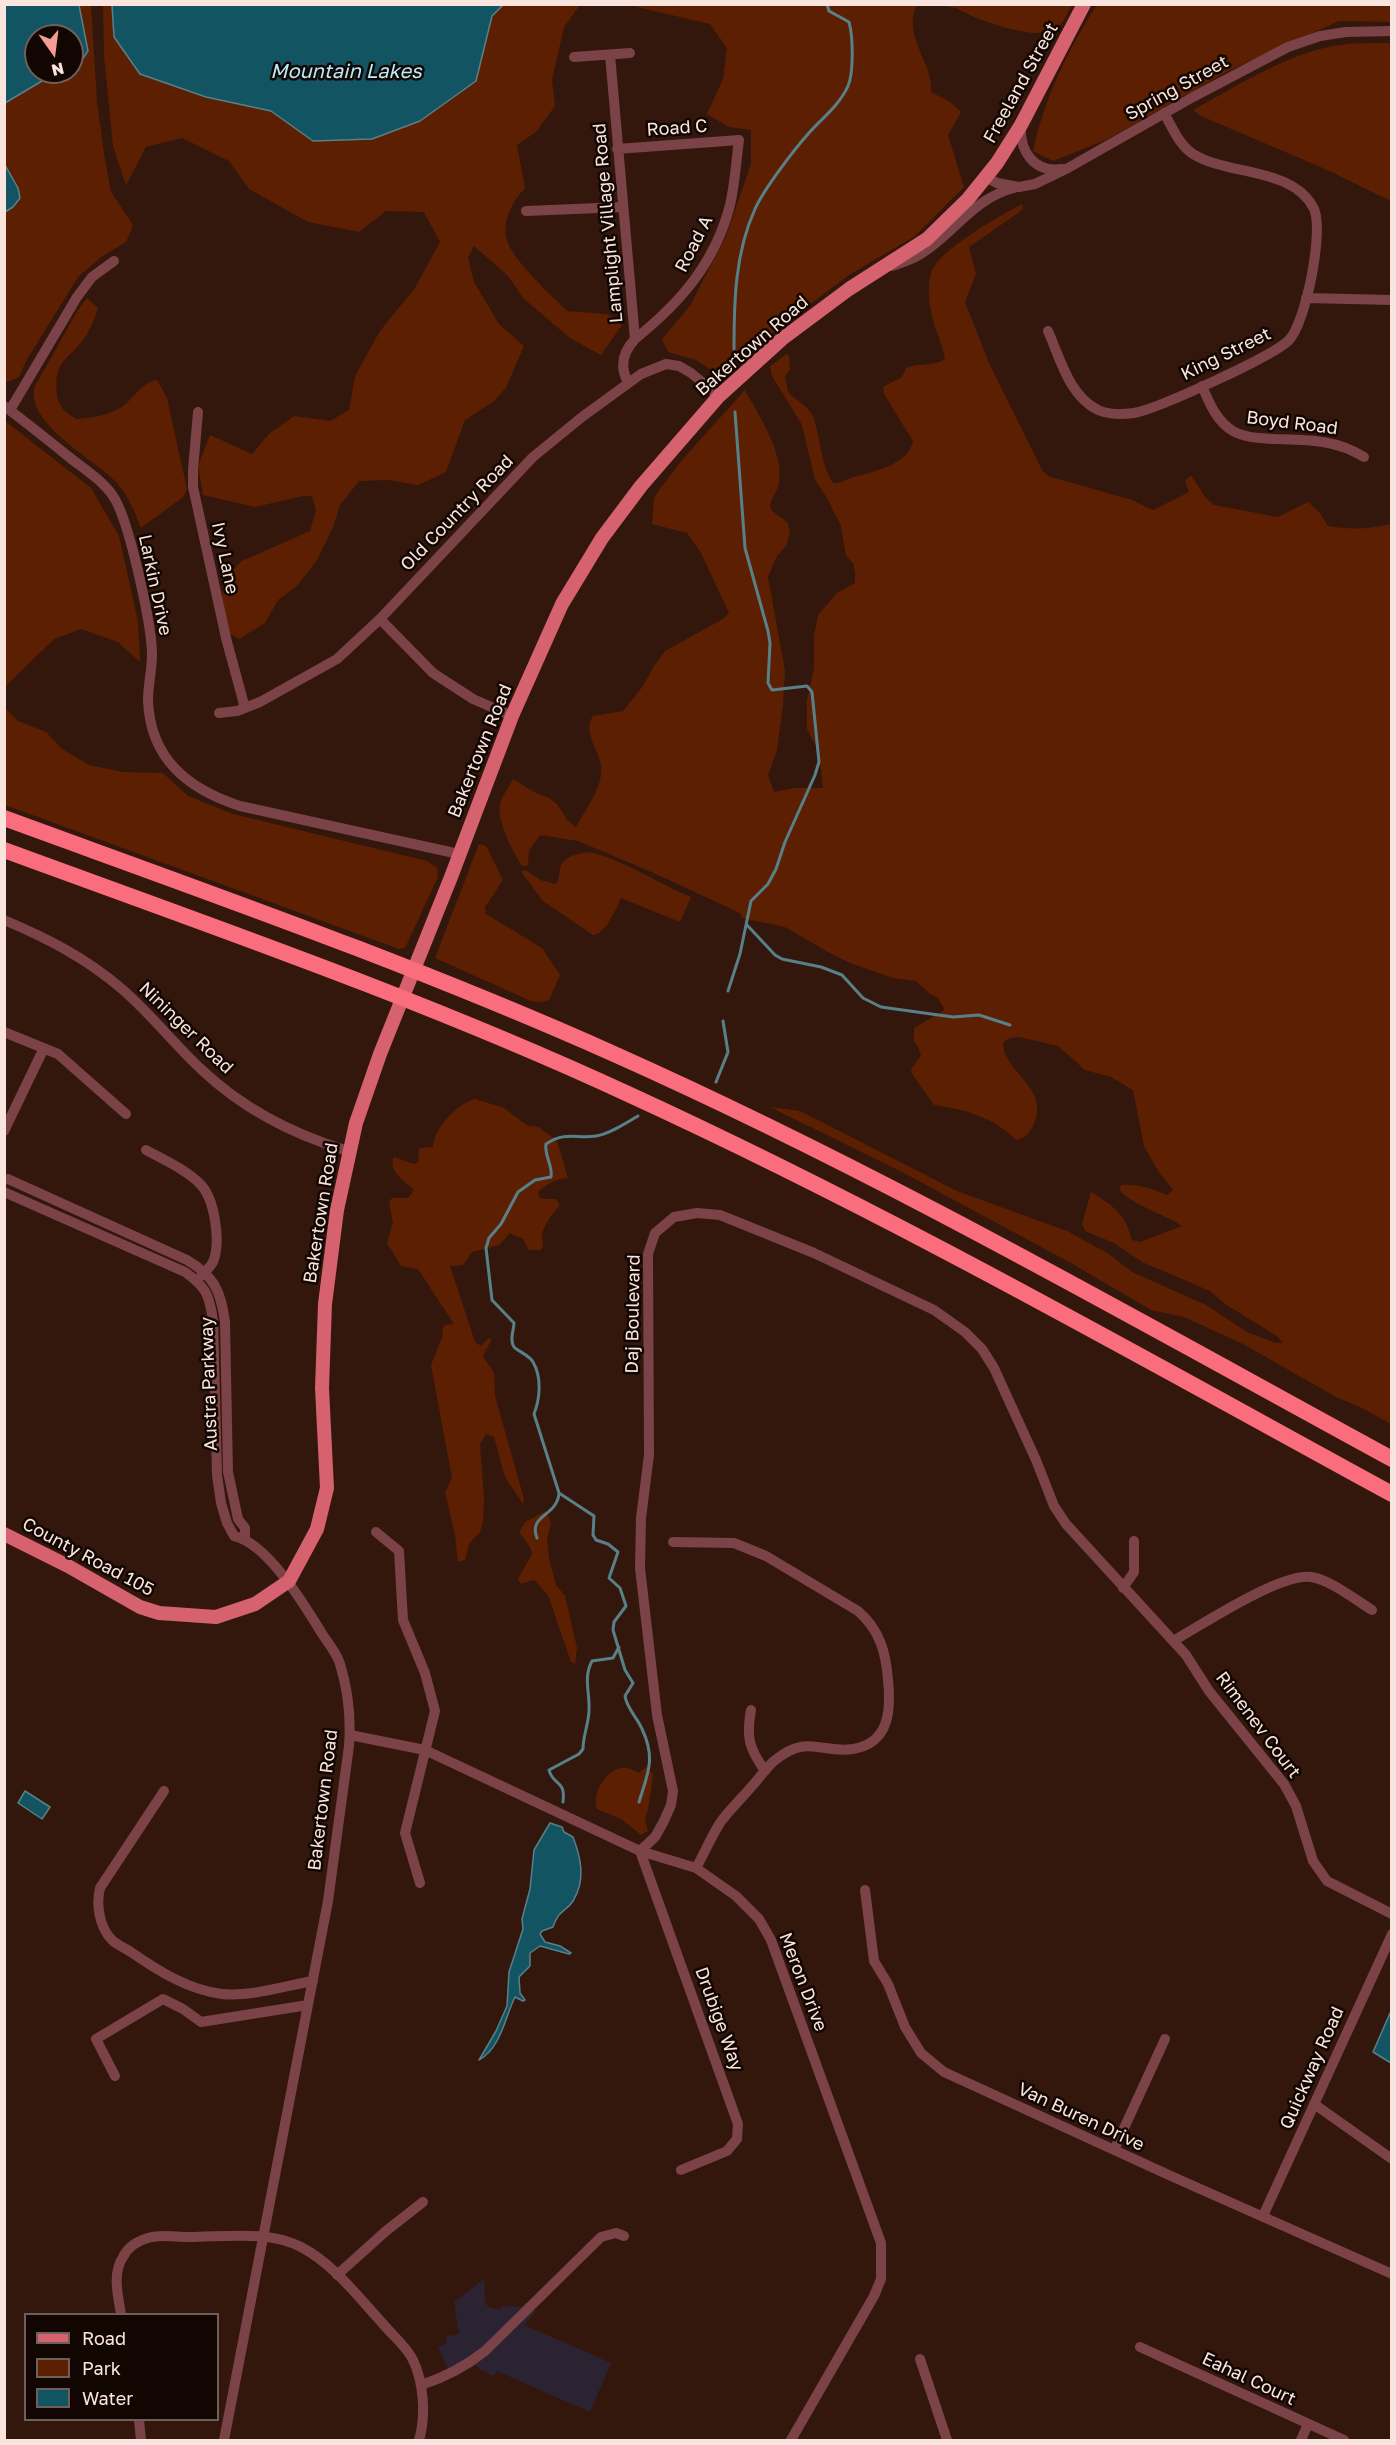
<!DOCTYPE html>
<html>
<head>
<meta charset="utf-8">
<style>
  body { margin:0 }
  #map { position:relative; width:1396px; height:2445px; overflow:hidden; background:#33170c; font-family:"Golos Text",sans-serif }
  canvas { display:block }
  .frame { position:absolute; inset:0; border:6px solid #fae5de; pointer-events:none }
  .legend { position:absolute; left:24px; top:2313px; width:195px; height:108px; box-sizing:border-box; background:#120603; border:2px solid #6f5f5b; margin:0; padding:8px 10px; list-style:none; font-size:18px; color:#fae5de }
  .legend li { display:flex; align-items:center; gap:12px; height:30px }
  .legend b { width:30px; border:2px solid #6f5f5b }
  .north { position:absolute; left:24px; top:24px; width:60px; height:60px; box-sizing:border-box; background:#120603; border:2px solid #6f5f5b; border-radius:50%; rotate:166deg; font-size:16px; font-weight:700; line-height:24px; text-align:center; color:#fae5de }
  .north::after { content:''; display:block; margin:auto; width:21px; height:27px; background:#f59c94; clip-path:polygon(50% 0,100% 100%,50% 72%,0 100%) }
</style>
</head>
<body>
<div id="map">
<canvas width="1396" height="2445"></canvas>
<div class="frame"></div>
<ul class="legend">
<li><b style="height:8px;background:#d5626e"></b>Road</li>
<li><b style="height:16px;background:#5d1f01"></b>Park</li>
<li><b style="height:16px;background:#135463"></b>Water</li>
</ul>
<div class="north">N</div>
</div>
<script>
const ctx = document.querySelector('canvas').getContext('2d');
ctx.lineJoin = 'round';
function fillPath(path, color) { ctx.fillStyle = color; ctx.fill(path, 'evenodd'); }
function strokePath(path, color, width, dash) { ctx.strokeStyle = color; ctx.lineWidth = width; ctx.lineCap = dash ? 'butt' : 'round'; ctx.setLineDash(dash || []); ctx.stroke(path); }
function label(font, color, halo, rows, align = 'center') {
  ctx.font = font + ' "Golos Text",sans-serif'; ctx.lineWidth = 5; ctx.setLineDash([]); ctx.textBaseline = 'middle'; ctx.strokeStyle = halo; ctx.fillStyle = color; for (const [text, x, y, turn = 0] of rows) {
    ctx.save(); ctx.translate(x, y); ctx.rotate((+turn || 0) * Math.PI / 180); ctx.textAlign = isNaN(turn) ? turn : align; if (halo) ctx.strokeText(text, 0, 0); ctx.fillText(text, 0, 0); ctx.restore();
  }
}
const education = new Path2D(`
  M484 2279 485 2301 488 2307 501 2310V2306L521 2307 526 2302 536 2311 524 2325 611 2363 590 2412 497 2371 494 2376 481 2370 470 2359 448 2369 438 2347 447 2343 446 2336 459 2334 454 2302Z`);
const green = new Path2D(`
  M79 5H91L97 102 104 153 111 192 133 225 126 242 101 257 78 277 26 361 19 377 4 383V103C25 91 48 72 72 72V69L78 66 88 50Z
  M103 5H580L564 27 552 80 555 106 536 132 517 145 525 188C512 202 500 224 508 243 515 262 552 296 567 311L607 314 622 325 601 355 570 338 524 299 508 276 474 246 468 257 474 282 499 324 524 346 506 388 493 402 465 420 446 472 418 485 389 480 359 481 340 505 334 525 317 560 297 586 278 600 265 623 239 639 229 633 222 599 223 579 242 561 310 531 316 510 312 496H303L255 507 203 495 198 466 210 435 252 454 269 434 294 416 330 421 349 410 355 376 380 331 415 288 440 242 424 212 386 211 359 232 308 222 249 189 229 161 182 138 146 147 126 185 113 146 104 55Z
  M634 5H917C901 35 935 66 931 92L950 102 961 112 948 135 964 187 915 236 849 275 717 374 696 360 668 352 662 339 690 306 726 236 751 164V130L729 127 707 114 723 79 727 48 710 24 637 7Z
  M937 5 1072 4V5L1062 23 1052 32 1032 33 1006 28 976 18 956 8Z
  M1097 5H1391V22L1339 21 1226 72 1106 140 1053 161 1033 151C1043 102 1069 47 1097 5Z
  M1375 43H1391V201L1325 169 1201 116 1193 110C1234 88 1278 59 1324 48 1341 44 1358 43 1375 43Z
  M1022 204 1023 209 1018 213 969 247 976 274 965 302 989 363 1042 470 1048 476 1132 500 1153 510 1189 492 1185 481 1191 475 1205 497 1214 505 1278 517 1308 502 1319 512 1328 526C1350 530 1370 529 1391 524V1424L1360 1407 1336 1397 1243 1344 1184 1317 1151 1310 1071 1263 902 1172 770 1107 800 1111 957 1191 1067 1231 1109 1254 1132 1272 1206 1305 1247 1332 1276 1343H1283L1277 1336 1225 1304 1210 1291 1142 1262 1114 1243 1085 1231 1082 1224 1091 1192C1114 1206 1125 1214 1132 1240L1140 1242 1182 1226C1168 1216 1123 1201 1119 1188L1122 1185C1137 1184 1152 1189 1167 1195L1173 1190 1158 1171 1144 1146 1133 1090 1111 1077 1085 1070 1058 1046 1019 1037 1010 1038 1003 1043C1004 1074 1052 1088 1033 1126 1030 1133 1024 1139 1016 1140 994 1117 963 1109 934 1105L912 1074 911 1069 921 1056 918 1046 914 1041V1028L943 1011 944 1008 937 997 930 994 916 981 893 978 850 963 828 952 785 927 742 918 740 913 656 874 578 841 540 835 529 851 528 865 523 867C514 855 496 819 500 804 502 796 509 786 513 779L534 792 549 798 557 804 568 821 576 827C585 810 604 786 601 766 599 749 582 732 593 716L623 711 643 686 654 666 665 651 723 619 729 613 701 553 687 533 652 524 654 498 660 489 682 460 745 390C759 416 787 457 778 487 776 492 772 498 770 504L771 510 788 523 790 532 786 546 777 556 768 577 785 670 783 706 777 750 768 775 774 792 796 788H823L819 752 807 729V701L814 668V636L818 615 837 593 855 583V573L853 563 846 556 841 526 826 496 815 480 802 425 772 376 770 366 787 354 789 356 790 370 785 376 788 392C796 401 810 407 814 419 821 440 820 463 833 483 839 484 845 480 851 478 871 472 908 466 913 441L884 394 883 387 902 377 906 368C920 362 934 367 945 359 943 345 936 333 933 320 929 306 927 287 931 273 938 250 1000 216 1022 204Z
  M87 298 98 308C95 317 92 326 87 334 71 361 53 356 57 395 58 407 67 414 77 419 92 418 111 415 123 406 135 397 141 383 157 380L167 398 187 489 183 497 141 528C134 510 127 493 114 480 92 458 24 422 35 386L78 310Z
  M5 421 91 488 119 536 138 622 140 662 118 642 81 629 54 639 5 687Z
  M5 708 18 721 46 732 62 749 89 765 123 772 163 773 188 796 233 814 427 861 437 868 438 877 405 948 399 949 5 805Z
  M479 844 486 846 503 880 485 907 486 914 542 948 560 975 549 1000 543 1002 531 1001 435 958Z
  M590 852C626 861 657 883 691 897L680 922 621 898C616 909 606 934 593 935L543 901 522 873V871L526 870 540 880 556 884C559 879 559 875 560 869 564 855 578 854 590 852Z
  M475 1099 504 1108 528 1126 539 1127 557 1141 568 1178C558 1178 544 1185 538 1192L539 1197 545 1199H556L560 1205 550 1217 542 1232 543 1247 540 1250H529L523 1239 510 1233 499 1245 472 1252 463 1265 450 1266 475 1342 481 1346 489 1338 492 1339 483 1356 494 1373 495 1396 524 1499 523 1504 505 1477 494 1437 486 1434 480 1444 484 1498 483 1521 480 1532 469 1544 465 1560 458 1562 455 1535 445 1492 452 1478 431 1365 443 1335 442 1329 445 1325 454 1324 418 1269 401 1266 387 1243 393 1222 389 1202 392 1198H408L414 1190C405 1181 387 1171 394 1157L414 1164 418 1162 419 1148 433 1147C434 1128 456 1104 475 1099Z
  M546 1511 551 1523 547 1540 549 1558 556 1585 565 1596 577 1648 575 1664 571 1662 548 1595 534 1580 521 1584 518 1579 532 1554 530 1547 519 1532 525 1522Z
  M647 1766 653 1775 648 1810 645 1819 648 1831 641 1835 621 1819 597 1809C592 1794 604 1773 620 1768 627 1766 632 1770 639 1773Z`);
const water = new Path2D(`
  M4 5H79L88 51 78 66 72 69V36H36V72H63L47 78 5 103Z
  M112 5V4L503 5 492 16 476 81 420 121 372 139 313 141 271 111 206 97 140 74 114 37Z
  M5 165 18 188 20 198 13 207 5 212Z
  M25 1791 50 1807 42 1819 18 1803Z
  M550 1823 562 1827 564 1832 573 1837C581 1858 586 1880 573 1901 566 1912 559 1909 553 1927L542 1931 540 1934 545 1942 560 1946 571 1953 569 1954 540 1946 530 1953V1966L519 1977 520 1993 525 2000 523 2001 515 1997C505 2017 501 2048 479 2060L496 2031 507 2006 509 1972 523 1929 522 1919 530 1889 534 1850Z
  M1391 2011V2063L1373 2052Z`);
const stream = new Path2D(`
  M734 349C734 301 735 253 755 209 764 189 793 151 808 134 821 119 839 106 848 86 854 72 853 36 849 22L829 11 827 4
  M747 925 775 955 782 959 821 967 842 975 863 998 881 1007 953 1017 979 1015 1010 1025
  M728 991 740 954 751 901 768 884 776 869 785 842 815 775 819 762 812 692 807 686 772 690 768 683 770 643 768 631 745 548 735 412
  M716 1082 728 1052 723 1021
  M638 1116C626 1123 610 1134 596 1136 576 1139 565 1131 546 1144 544 1156 553 1165 551 1177L535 1180 518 1192 501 1224 489 1238 486 1248 492 1300 514 1323C514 1330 509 1340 514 1347 519 1352 529 1355 533 1362 542 1377 540 1399 534 1414L559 1493 594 1516 593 1535 596 1540 608 1544 618 1552 609 1578 620 1588 626 1606 614 1622 613 1630 625 1670 633 1683 625 1696C627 1709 637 1717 642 1729 656 1758 648 1773 639 1802
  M537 1538C528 1515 556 1517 559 1494
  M563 1802C566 1779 553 1786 549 1770L579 1754 583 1749C583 1735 589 1723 589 1710 590 1692 583 1678 592 1661L613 1658 619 1647`);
const minor = new Path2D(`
  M610 55 635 339C623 352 619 366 628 382
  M574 57 630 53
  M1021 125C1019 151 1034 173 1062 169
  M617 149 739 140C736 162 735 184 730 205 715 263 681 302 635 339
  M986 177 997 183 1019 187 1035 184 1068 168 1193 97 1288 47 1320 36 1346 32 1392 31
  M526 211 623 207
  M892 266C901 263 911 260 919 255 953 235 973 198 1014 188
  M1306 298 1392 300
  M1048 331C1060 358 1069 396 1098 410 1110 415 1121 415 1134 413 1157 409 1274 356 1289 340 1306 322 1324 231 1314 209 1294 167 1228 176 1193 154 1179 145 1172 127 1164 113
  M1202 386C1209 402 1216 421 1233 431 1245 438 1260 438 1274 439 1307 440 1335 439 1364 457
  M4 406C27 423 48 440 69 457 84 469 102 480 113 496 129 519 152 626 152 655 152 670 148 685 148 700 150 759 188 789 240 806L459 854
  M10 410 77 297 92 277 114 261
  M198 412 193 470V487L226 638 245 708
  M380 619 433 673 473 699 512 716
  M219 713 237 711 260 702 337 659 380 619 533 457 582 417 641 374 666 364 679 366 691 373 719 396
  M4 920C47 938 86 958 122 989 151 1014 174 1044 202 1070 243 1109 295 1135 348 1151
  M4 1032 58 1054 126 1114
  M4 1131 44 1048
  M146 1150C164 1160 187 1170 201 1185 215 1200 221 1243 213 1262 211 1266 205 1272 201 1276
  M4 1180 8 1179 187 1260C214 1276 221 1291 225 1322L228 1472 238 1519 245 1528V1538
  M4 1192 185 1272C206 1287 209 1294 213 1320L217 1475 221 1503 227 1523 234 1536C267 1543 304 1604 321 1632 327 1642 337 1653 340 1664 348 1690 351 1719 349 1746L328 1901 224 2440
  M376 1532 399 1551 403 1620 425 1673 435 1711 405 1833 420 1883
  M673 1542 734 1543 766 1556 858 1611C880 1630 886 1653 888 1680 891 1709 890 1743 853 1749 820 1754 808 1733 774 1761 766 1768 760 1777 753 1785 742 1798 729 1810 720 1823 711 1837 704 1854 696 1868
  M1123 1588 1134 1572V1541
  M1173 1641C1203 1624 1280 1573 1311 1577 1329 1579 1356 1600 1372 1610
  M751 1710C746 1738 749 1748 765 1771
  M350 1735 425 1750 640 1851 696 1868 736 1896 759 1919 771 1940 881 2243V2279L874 2296 791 2440
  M164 1791 100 1888C96 1904 99 1927 112 1940 117 1945 125 1948 131 1952 158 1971 189 1990 222 1994 251 1997 284 1986 313 1981
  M640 1851 655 1837 664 1821 671 1805 673 1791 657 1715 640 1568 641 1518 649 1455 648 1254 655 1233 674 1217 697 1213 720 1215 814 1253 934 1310 965 1332 982 1349 994 1368 1036 1460 1054 1506 1066 1524 1186 1655 1209 1691 1284 1784 1296 1806 1313 1861 1327 1881 1392 1914
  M640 1851 738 2124 737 2139 727 2151 681 2170
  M865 1890 874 1961 888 1984 905 2027 921 2053 944 2072 1171 2176 1392 2274
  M115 2076 96 2039 163 1999 183 2009 201 2022 308 2005
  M1314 2104 1392 2159
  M1114 2150 1165 2039
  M1263 2216 1392 1934
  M337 2275 386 2231 423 2202
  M121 2314C118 2296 112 2273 123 2257 128 2247 137 2241 148 2238 161 2234 175 2237 189 2237 224 2237 269 2230 301 2247 334 2264 359 2298 384 2325 393 2336 407 2347 413 2360 424 2383 426 2416 419 2440
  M1140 2347 1344 2440
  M920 2359 947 2440
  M421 2385C446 2377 465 2367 485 2351L601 2237 616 2233 624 2236
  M139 2420 141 2440
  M1301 2440 1308 2424`);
const major = new Path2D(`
  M4 1534 68 1566 140 1607 159 1613 216 1617 255 1604 289 1581 317 1529 327 1488 322 1388 325 1304 337 1210 356 1123 380 1054 451 877 512 716 562 604 602 538 641 486 719 396 782 339 849 289 927 239 968 199 997 163 1021 125 1084 4`);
const highway = new Path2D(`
  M4 818C209 893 415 965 614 1054 881 1173 1135 1319 1392 1459
  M4 850C214 927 425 1000 628 1094 890 1214 1139 1356 1392 1494`);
const streetNames = [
  ["Freeland Street",1021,83,-61],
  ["Spring Street",1177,88,-29],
  ["Road C",677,128,-4],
  ["Lamplight Village Road",608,223,-95],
  ["Road A",694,244,-63],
  ["Bakertown Road",752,346,-41],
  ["King Street",1226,354,-26],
  ["Boyd Road",1292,423,7],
  ["Old Country Road",457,513,-46],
  ["Ivy Lane",225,558,78],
  ["Larkin Drive",155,585,78],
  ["Bakertown Road",480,751,-68],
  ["Nininger Road",186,1028,44],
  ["Bakertown Road",321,1213,-81],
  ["Daj Boulevard",633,1314,-89],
  ["Austra Parkway",209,1384,-92],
  ["County Road 105",88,1557,28],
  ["Rimenev Court",1258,1725,53],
  ["Bakertown Road",323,1800,-83],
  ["Meron Drive",803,1982,69],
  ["Drubige Way",719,2019,70],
  ["Quickway Road",1312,2068,-66],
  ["Van Buren Drive",1081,2117,25],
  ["Eahal Court",1249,2379,25]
];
const waterNames = [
  ["Mountain Lakes",346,72]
];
fillPath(education, '#2c2332');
fillPath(green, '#5d1f01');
fillPath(water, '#135463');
strokePath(water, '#588088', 1.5);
strokePath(stream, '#588088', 3);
strokePath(minor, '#7b4347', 10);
strokePath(major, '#d5626e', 14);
strokePath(highway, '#f96d7d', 16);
label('18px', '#fae5de', '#120603', streetNames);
label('italic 20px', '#b7ebfa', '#120603', waterNames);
</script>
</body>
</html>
